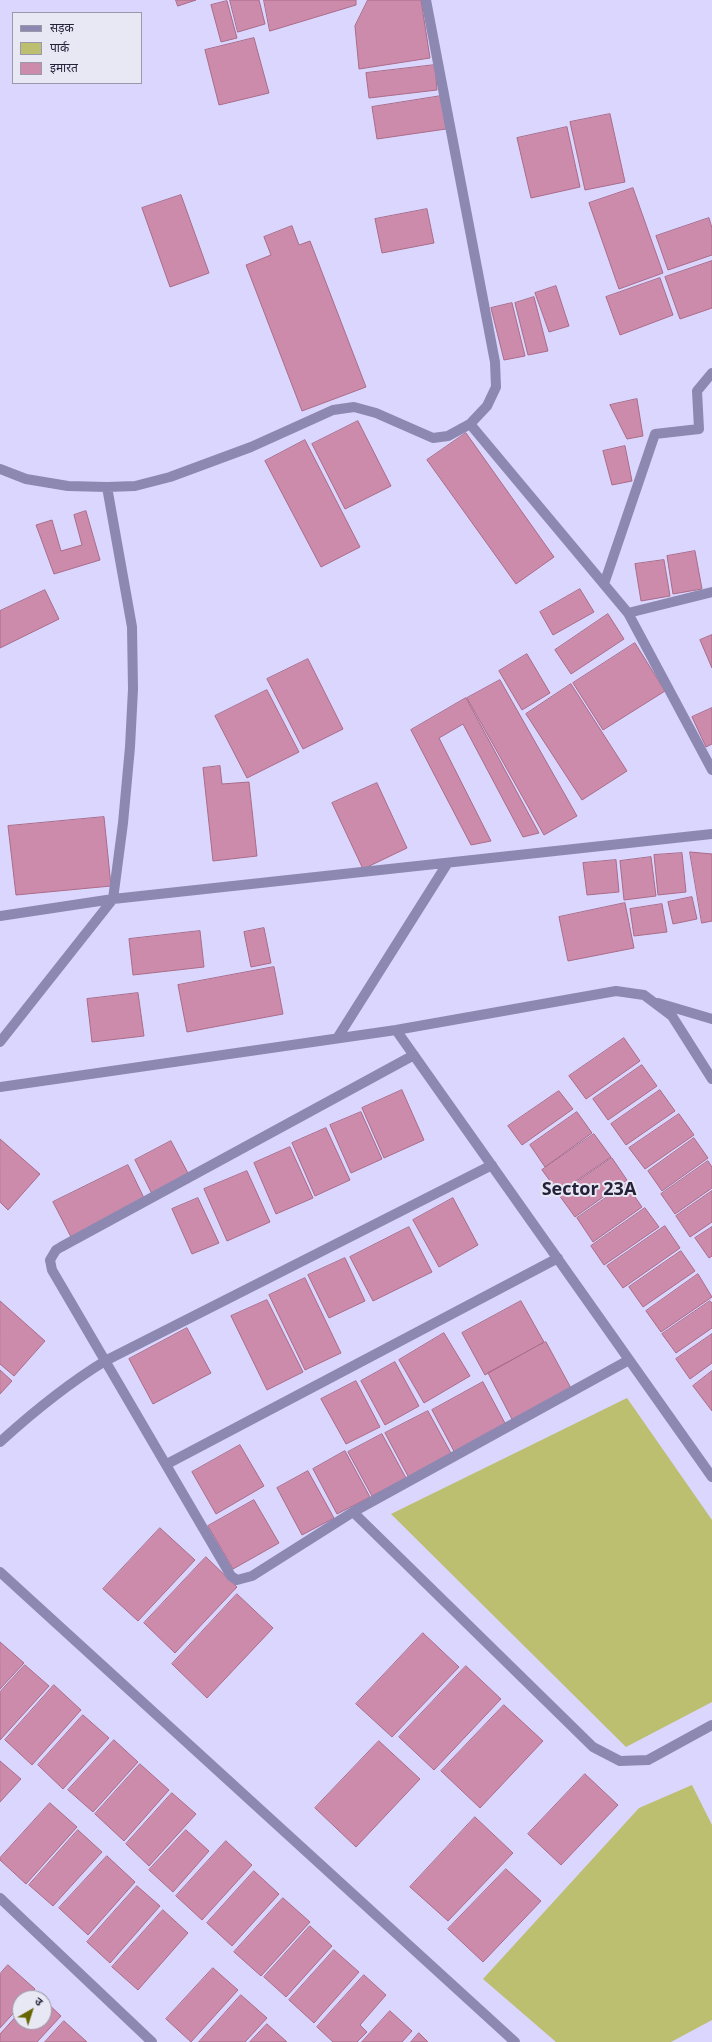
<!DOCTYPE html>
<html>
<head>
<meta charset="utf-8">
<style>
  body { margin:0 }
  #map { position:relative; width:712px; height:2042px; overflow:hidden; background:#dad6fd; font-family:"Open Sans","Noto Sans Devanagari",sans-serif }
  canvas { display:block }
  .legend { position:absolute; left:12px; top:12px; width:130px; height:72px; box-sizing:border-box; background:#e8e7f4; border:1px solid #9a98aa; margin:0; padding:5px 7px; list-style:none; font-size:12px; color:#25223a }
  .legend li { display:flex; align-items:center; gap:8px; height:20px }
  .legend b { width:20px; border:1px solid #9a98aa }
  .north { position:absolute; left:12px; top:1990px; width:40px; height:40px; box-sizing:border-box; background:#e8e7f4; border:1px solid #9a98aa; border-radius:50%; rotate:39deg; font-size:11px; font-weight:700; line-height:16px; text-align:center; color:#25223a }
  .north::after { content:''; display:block; margin:auto; width:14px; height:18px; background:#666500; clip-path:polygon(50% 0,100% 100%,50% 72%,0 100%) }
</style>
</head>
<body>
<div id="map">
<canvas width="712" height="2042"></canvas>
<ul class="legend">
<li><b style="height:5px;background:#8d88b2"></b>सड़क</li>
<li><b style="height:11px;background:#bcbe70"></b>पार्क</li>
<li><b style="height:11px;background:#cc8baa"></b>इमारत</li>
</ul>
<div class="north">उ</div>
</div>
<script>
const ctx = document.querySelector('canvas').getContext('2d');
ctx.lineJoin = 'round';
function fillPath(path, color) { ctx.fillStyle = color; ctx.fill(path, 'evenodd'); }
function strokePath(path, color, width, dash) { ctx.strokeStyle = color; ctx.lineWidth = width; ctx.lineCap = dash ? 'butt' : 'round'; ctx.setLineDash(dash || []); ctx.stroke(path); }
function label(font, color, halo, rows, align = 'center') {
  ctx.font = font + ' "Open Sans",sans-serif'; ctx.lineWidth = 4; ctx.setLineDash([]); ctx.textBaseline = 'middle'; ctx.strokeStyle = halo; ctx.fillStyle = color; for (const [text, x, y, turn = 0] of rows) {
    ctx.save(); ctx.translate(x, y); ctx.rotate((+turn || 0) * Math.PI / 180); ctx.textAlign = isNaN(turn) ? turn : align; if (halo) ctx.strokeText(text, 0, 0); ctx.fillText(text, 0, 0); ctx.restore();
  }
}
const green = new Path2D(`
  M627 1398 712 1520V1702L626 1747 391 1514Z
  M692 1785 712 1825V2020L671 2042H556L483 1979 639 1808Z`);
const building = new Path2D(`
  M176 0H196L178 6Z
  M230 0H259L265 24 238 32Z
  M264 0H356V5L270 31Z
  M368 0H421L430 58 359 69 355 26Z
  M227 1 237 38 221 42 211 5Z
  M254 38 269 93 219 105 205 50Z
  M435 65 437 90 369 98 366 73Z
  M441 96 446 129 377 139 372 107Z
  M610 114 625 182 585 190 570 122Z
  M567 127 580 187 531 198 517 138Z
  M633 188 663 273 619 289 589 203Z
  M181 195 209 273 170 287 142 208Z
  M427 209 434 243 382 253 375 219Z
  M709 218 712 228V255L668 270 656 236Z
  M292 226 299 245 310 241 366 387 302 411 246 265 271 255 264 237Z
  M712 261V308L680 319 665 277Z
  M660 278 673 315 620 335 606 297Z
  M556 286 569 326 549 332 535 293Z
  M534 297 548 351 528 355 515 303Z
  M512 303 525 356 504 360 491 308Z
  M637 399 643 436 627 439 610 405Z
  M358 421 391 486 345 509 312 444Z
  M466 433 554 557 516 584 427 460Z
  M305 440 360 547 321 567 265 461Z
  M625 446 632 481 612 485 603 451Z
  M86 511 100 560 54 574 36 525 52 520 61 551 82 545 74 515Z
  M695 551 702 589 673 594 667 556Z
  M664 560 670 596 641 601 635 564Z
  M580 589 594 612 553 635 540 612Z
  M45 590 59 619 0 648V611Z
  M608 614 624 639 571 674 555 650Z
  M712 635V668L700 640Z
  M635 643 665 691 603 730 573 683Z
  M527 654 550 693 522 710 499 671Z
  M308 659 343 729 303 749 267 679Z
  M500 680 577 816 544 835 467 698Z
  M571 684 627 771 582 800 526 714Z
  M267 690 299 752 247 778 215 716Z
  M466 698 539 833 523 837 463 724 439 738 491 841 471 845 411 730Z
  M712 708V744L706 747 692 717Z
  M220 766 222 784 249 782 257 856 213 861 203 768Z
  M377 783 407 848 363 869 332 803Z
  M104 817 111 886 16 895 8 826Z
  M690 852 712 854V921L702 923Z
  M682 853 686 892 658 895 654 855Z
  M651 857 656 896 624 900 620 861Z
  M616 860 619 892 587 895 583 863Z
  M692 897 697 919 673 924 668 902Z
  M625 903 634 948 568 961 559 917Z
  M662 904 667 932 634 936 630 909Z
  M264 928 271 963 251 967 244 932Z
  M200 931 204 967 133 975 129 939Z
  M274 967 283 1014 187 1032 178 985Z
  M138 993 144 1036 92 1042 87 999Z
  M624 1038 640 1061 586 1099 569 1076Z
  M642 1065 657 1086 608 1120 593 1099Z
  M402 1090 424 1140 384 1158 362 1108Z
  M660 1090 675 1111 626 1145 611 1124Z
  M559 1091 573 1109 522 1145 508 1126Z
  M361 1112 382 1159 351 1173 330 1125Z
  M577 1112 592 1133 545 1167 530 1145Z
  M679 1114 694 1135 645 1169 629 1148Z
  M326 1128 350 1180 315 1196 292 1143Z
  M594 1134 611 1157 559 1193 542 1170Z
  M694 1138 708 1158 662 1191 648 1171Z
  M0 1139 40 1174 8 1210 0 1202Z
  M171 1141 189 1175 152 1194 135 1160Z
  M290 1147 313 1198 276 1214 254 1163Z
  M612 1158 627 1180 575 1217 559 1195Z
  M708 1161 712 1167V1188L675 1214 661 1194Z
  M128 1165 145 1200 71 1237 53 1202Z
  M247 1171 270 1222 227 1241 204 1189Z
  M626 1184 642 1207 593 1242 577 1218Z
  M712 1191V1222L690 1237 676 1216Z
  M198 1198 219 1243 192 1254 172 1209Z
  M453 1198 478 1245 439 1267 413 1220Z
  M645 1208 659 1227 604 1265 591 1246Z
  M665 1226 680 1248 623 1288 607 1266Z
  M409 1227 432 1272 373 1301 350 1257Z
  M712 1227V1256L709 1258 695 1238Z
  M681 1251 695 1271 643 1307 629 1287Z
  M345 1258 365 1301 329 1318 308 1275Z
  M698 1274 712 1297 661 1332 646 1311Z
  M305 1278 341 1353 305 1370 269 1295Z
  M267 1300 303 1372 267 1390 231 1316Z
  M0 1301 45 1341 14 1376 0 1364Z
  M521 1301 544 1342 485 1375 462 1333Z
  M710 1301 712 1303V1328L676 1353 662 1334Z
  M187 1328 211 1373 153 1404 129 1359Z
  M444 1333 470 1376 424 1403 399 1360Z
  M712 1334V1363L690 1379 676 1359Z
  M546 1342 572 1390 513 1421 488 1373Z
  M395 1362 419 1406 385 1425 361 1381Z
  M0 1370 12 1381 0 1394Z
  M712 1371V1411L693 1386Z
  M356 1381 380 1427 346 1444 321 1399Z
  M483 1382 506 1425 455 1453 432 1410Z
  M428 1411 452 1455 409 1478 385 1433Z
  M382 1434 406 1478 372 1496 348 1452Z
  M240 1445 264 1486 216 1514 192 1472Z
  M345 1451 370 1497 337 1514 313 1469Z
  M308 1471 334 1518 302 1535 277 1488Z
  M254 1500 279 1543 233 1569 208 1526Z
  M160 1528 195 1560 138 1621 103 1589Z
  M206 1557 237 1587 175 1653 144 1623Z
  M237 1594 273 1628 207 1698 172 1664Z
  M423 1633 459 1667 392 1737 356 1704Z
  M0 1642 24 1663 0 1689Z
  M25 1665 49 1686 0 1740V1692Z
  M466 1666 501 1699 434 1770 399 1737Z
  M54 1685 81 1710 32 1765 5 1740Z
  M504 1705 543 1741 480 1808 441 1771Z
  M83 1715 109 1738 63 1789 38 1765Z
  M114 1740 138 1762 93 1812 68 1790Z
  M379 1741 420 1779 356 1847 315 1808Z
  M0 1761 21 1779 0 1802Z
  M140 1764 169 1790 124 1841 95 1814Z
  M585 1774 618 1805 561 1865 528 1834Z
  M172 1793 196 1814 149 1866 126 1844Z
  M50 1803 77 1827 26 1884 0 1860V1858Z
  M475 1817 513 1853 448 1921 410 1887Z
  M78 1830 102 1852 53 1906 29 1885Z
  M186 1830 209 1851 173 1892 149 1870Z
  M226 1841 252 1865 202 1920 176 1896Z
  M107 1856 135 1882 88 1935 59 1908Z
  M506 1869 541 1901 483 1962 448 1929Z
  M254 1871 279 1894 232 1946 207 1923Z
  M137 1886 160 1906 110 1963 87 1942Z
  M283 1898 310 1922 261 1976 234 1952Z
  M163 1910 188 1933 138 1990 112 1967Z
  M310 1926 332 1946 286 1997 264 1977Z
  M334 1950 359 1972 314 2023 289 2000Z
  M8 1965 35 1989 27 1998H20V2006L0 2028V1974Z
  M213 1968 238 1990 191 2042 166 2019Z
  M364 1975 386 1995 360 2025 367 2032 357 2042H333L317 2027Z
  M241 1995 267 2018 245 2042H199Z
  M44 2000 61 2016 37 2042H0V2034L20 2012V2022H44Z
  M390 2011 412 2031 402 2042H362Z
  M64 2021 87 2042H45Z
  M267 2024 287 2042H250Z
  M419 2033 428 2042H411Z`);
const minor = new Path2D(`
  M470 424 628 613 712 770
  M0 469 26 479 68 486 107 487 135 486 170 477 251 447 333 410 354 407 376 413 433 438 448 436 470 424 487 406 496 387 495 362 426 0
  M604 584 655 434 699 429 697 391 712 373
  M628 613 712 592
  M0 916 113 899 712 834
  M658 1003 712 1019
  M396 1030 712 1477
  M338 1037 447 864
  M0 1042 113 899 123 823 130 747 133 689 132 627 107 487
  M414 1055 61 1247 56 1250 50 1260 52 1270 231 1576 237 1580 252 1576 353 1512 629 1360
  M0 1087 396 1030 616 991 644 995 672 1016 712 1079
  M0 1442C33 1412 66 1385 105 1361L492 1165
  M167 1464 558 1258
  M353 1512 593 1747 620 1761 648 1760 712 1725
  M0 1572 515 2042
  M0 1898 152 2042`);
const districtNames = [
  ["Sector 23A",589,1190]
];
fillPath(green, '#bcbe70');
fillPath(building, '#cc8baa');
strokePath(building, '#aa6b8a', 1);
strokePath(minor, '#8d88b2', 10);
label('bold 18px', '#25223a', '#e8e7f4', districtNames);
</script>
</body>
</html>
